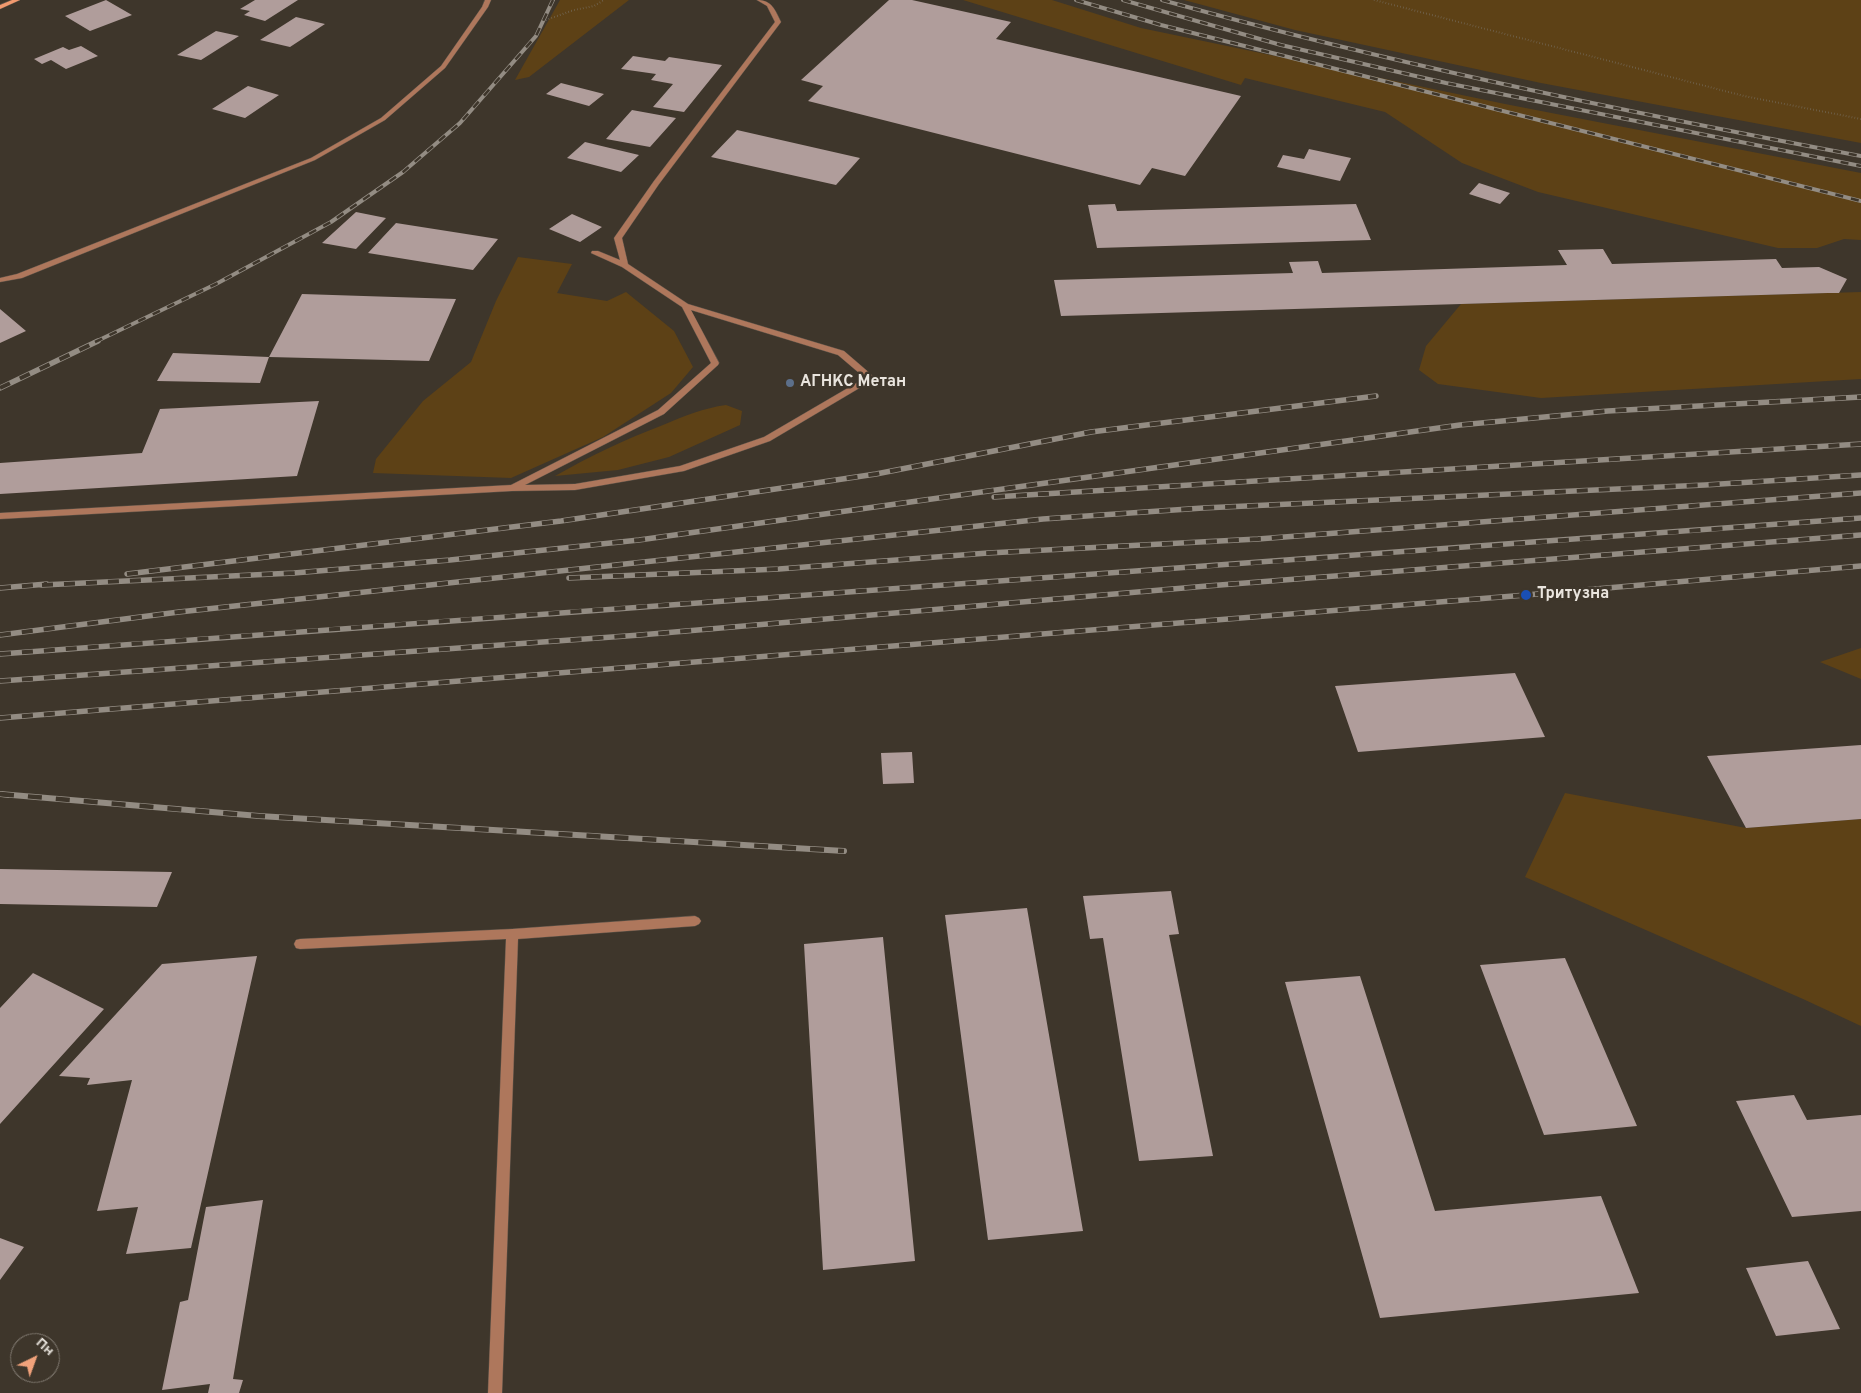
<!DOCTYPE html>
<html>
<head>
<meta charset="utf-8">
<style>
  body { margin:0 }
  #map { position:relative; width:1861px; height:1393px; overflow:hidden; background:#3e362b; font-family:Overpass,sans-serif }
  canvas { display:block }
  .north { position:absolute; left:10px; top:1333px; width:50px; height:50px; box-sizing:border-box; background:#3e362b; border:1px solid #837c73; border-radius:50%; rotate:42deg; font-size:14px; font-weight:700; line-height:20px; text-align:center; color:#eae5de }
  .north::after { content:''; display:block; margin:auto; width:18px; height:22px; background:#f1a27b; clip-path:polygon(50% 0,100% 100%,50% 72%,0 100%) }
</style>
</head>
<body>
<div id="map">
<canvas width="1861" height="1393"></canvas>
<div class="north">Пн</div>
</div>
<script>
const ctx = document.querySelector('canvas').getContext('2d');
ctx.lineJoin = 'round';
function fillPath(path, color) { ctx.fillStyle = color; ctx.fill(path, 'evenodd'); }
function strokePath(path, color, width, dash) { ctx.strokeStyle = color; ctx.lineWidth = width; ctx.lineCap = dash ? 'butt' : 'round'; ctx.setLineDash(dash || []); ctx.stroke(path); }
function label(font, color, halo, rows, align = 'center') {
  ctx.font = font + ' Overpass,sans-serif'; ctx.lineWidth = 5; ctx.setLineDash([]); ctx.textBaseline = 'middle'; ctx.strokeStyle = halo; ctx.fillStyle = color; for (const [text, x, y, turn = 0] of rows) {
    ctx.save(); ctx.translate(x, y); ctx.rotate((+turn || 0) * Math.PI / 180); ctx.textAlign = isNaN(turn) ? turn : align; if (halo) ctx.strokeText(text, 0, 0); ctx.fillText(text, 0, 0); ctx.restore();
  }
}
const green = new Path2D(`
  M560 0H629L529 77 515 80Z
  M963 0H1052L1141 28 1505 104 1861 173V240L1844 239 1817 248H1778L1538 192 1462 163 1385 112 1245 78 1241 85Z
  M1184 0H1861V143L1541 83 1295 30Z
  M518 257 572 264 557 293 607 301 626 292 674 331 693 367 671 393 603 437 511 478 373 473 376 459 423 401 471 362 496 301Z
  M1861 292V379L1541 398 1438 384 1419 370 1426 346 1461 304Z
  M726 405 742 411 740 425 669 457 618 470 555 476C590 456 626 439 663 425 684 416 704 408 726 405Z
  M1861 648V679L1820 662Z
  M1565 793 1746 828 1861 819V1026L1803 999 1525 877Z`);
const building = new Path2D(`
  M106 0 132 15 90 31 65 16Z
  M255 0H298L265 21 244 15 250 11 240 9Z
  M889 0H912L1011 22 996 39 1241 96 1185 176 1152 168 1140 185 808 101 823 86 801 80Z
  M296 17 325 24 290 47 260 40Z
  M216 31 239 36 201 60 177 55Z
  M81 46 98 56 66 69 51 60 42 64 34 59 63 47 69 50Z
  M633 56 665 61 669 57 722 65 684 112 653 107 673 84 651 80 656 74 621 69Z
  M561 83 604 94 589 106 546 94Z
  M248 86 279 95 245 118 212 109Z
  M632 110 676 118 650 147 606 139Z
  M737 130 860 158 836 185 711 157Z
  M585 142 639 155 621 172 567 158Z
  M1309 149 1351 158 1340 181 1277 167 1283 155 1304 159Z
  M1479 183 1510 193 1500 204 1469 194Z
  M1115 204 1117 211 1356 204 1371 240 1097 248 1088 205Z
  M356 212 386 218 356 249 322 243Z
  M572 214 602 227 580 242 549 229Z
  M396 223 498 239 473 270 368 253Z
  M1603 249 1612 264 1776 259 1782 268 1819 267 1847 279 1839 293H1828L1061 316 1054 280 1293 273 1289 262 1318 261 1322 273 1567 265 1558 250Z
  M302 294 456 299 429 361 269 357 260 383 157 381 173 353 269 357Z
  M0 309 26 331 0 343Z
  M319 401 297 476 0 494V463L142 453 160 409Z
  M1515 673 1545 737 1358 752 1335 686Z
  M1861 745V819L1746 828 1707 756Z
  M912 752 914 783 883 784 881 753Z
  M0 869 172 872 157 907 0 904Z
  M1171 891 1179 934 1169 935 1213 1156 1139 1161 1103 938 1090 939 1083 896Z
  M1027 908 1083 1231 988 1240 945 915Z
  M883 937 915 1261 823 1270 804 944Z
  M257 956 191 1248 126 1254 138 1207 97 1211 132 1080 87 1085 90 1078 59 1076 162 964Z
  M1565 958 1637 1126 1544 1135 1480 965Z
  M33 973 104 1009 0 1124V1008Z
  M1360 976 1435 1211 1601 1196 1639 1293 1380 1318 1285 982Z
  M1794 1095 1807 1120 1861 1115V1211L1792 1217 1736 1101Z
  M263 1200 233 1379 243 1380 239 1393H208L210 1384 162 1390 180 1302 188 1300 206 1207Z
  M0 1238 24 1247 0 1280Z
  M1808 1261 1840 1329 1776 1336 1746 1268Z`);
const path = new Path2D(`
  M1374 0 1744 96 1861 119
  M543 21 574 10 594 6 604 0`);
const lane = new Path2D(`
  M695 916 699 918 701 921 699 924 695 926 518 939 502 1393H488L506 939 300 949 296 948 294 944 296 940 300 939 512 929Z`);
const street = new Path2D(`
  M485 0H491L488 7 445 68 385 120 315 160 22 278 0 282V278L17 274 311 158 381 118 441 66 482 7Z
  M757 0C772 0 775 10 781 22L659 184 622 238 628 264 688 304 844 351 873 376V380L770 441 684 471 575 490 512 491 0 519V513L511 485 658 410 711 363 682 307 622 267 591 253 592 251H598L620 260 614 238 654 181 775 22 767 6ZM691 310 838 355 865 378 764 437 680 466 575 484 525 485 664 414 718 365 719 363Z`);
const secondary = new Path2D(`
  M12 0H20L0 9V5Z`);
const railFar2 = new Path2D(`
  M1076 0 1161 25 1861 201
  M1123 0 1281 45 1446 83 1861 166
  M1162 0C1393 64 1626 112 1861 156
  M95 342 216 284 331 222 403 172 460 123 536 36 553 0`);
const railFar1 = new Path2D(`
  M0 388 98 341
  M994 497 1861 444
  M127 574 561 521 876 474 1091 432 1376 396
  M569 578 779 569 988 553 1258 539 1861 493
  M42 585 294 573 450 560 639 540 1460 425 1608 411 1861 397
  M0 588 47 584
  M0 635 179 612 1043 519 1203 508 1705 485 1861 475
  M0 654C620 607 1241 565 1861 518
  M0 681 640 635 1207 586 1861 535
  M0 718 1526 595 1861 566
  M0 794 8 795`);
const rail = new Path2D(`
  M0 794 259 816 844 851`);
const markers = [
  [790,383,5,"#5c6f8a"],
  [1526,595,6,"#1a4fb4"]
];
const poiNames = [
  ["АГНКС Метан",800,383],
  ["Тритузна",1537,595]
];
fillPath(green, '#5d4116');
fillPath(building, '#b09d9b');
strokePath(lane, '#5a5248', 1);
strokePath(street, '#5a5248', 1);
strokePath(secondary, '#5a5248', 1);
strokePath(path, '#7a7369', 2, [0.5, 2.5]);
fillPath(lane, '#ae775c');
fillPath(street, '#ae775c');
fillPath(secondary, '#f1996e');
strokePath(railFar2, '#938c83', 4);
strokePath(railFar1, '#938c83', 5.5);
strokePath(rail, '#938c83', 6);
strokePath(railFar2, '#3e362b', 2.5, [8]);
strokePath(railFar1, '#3e362b', 4, [11]);
strokePath(rail, '#3e362b', 4.5, [14]);
for (const [x, y, r, color] of markers) { const dot = new Path2D(); dot.arc(x, y, r, 0, 2 * Math.PI); ctx.fillStyle = color; ctx.fill(dot); strokePath(dot, '#3e362b', 2); }
label('bold 16px', '#eae5de', '#3e362b', poiNames, 'left');
</script>
</body>
</html>
